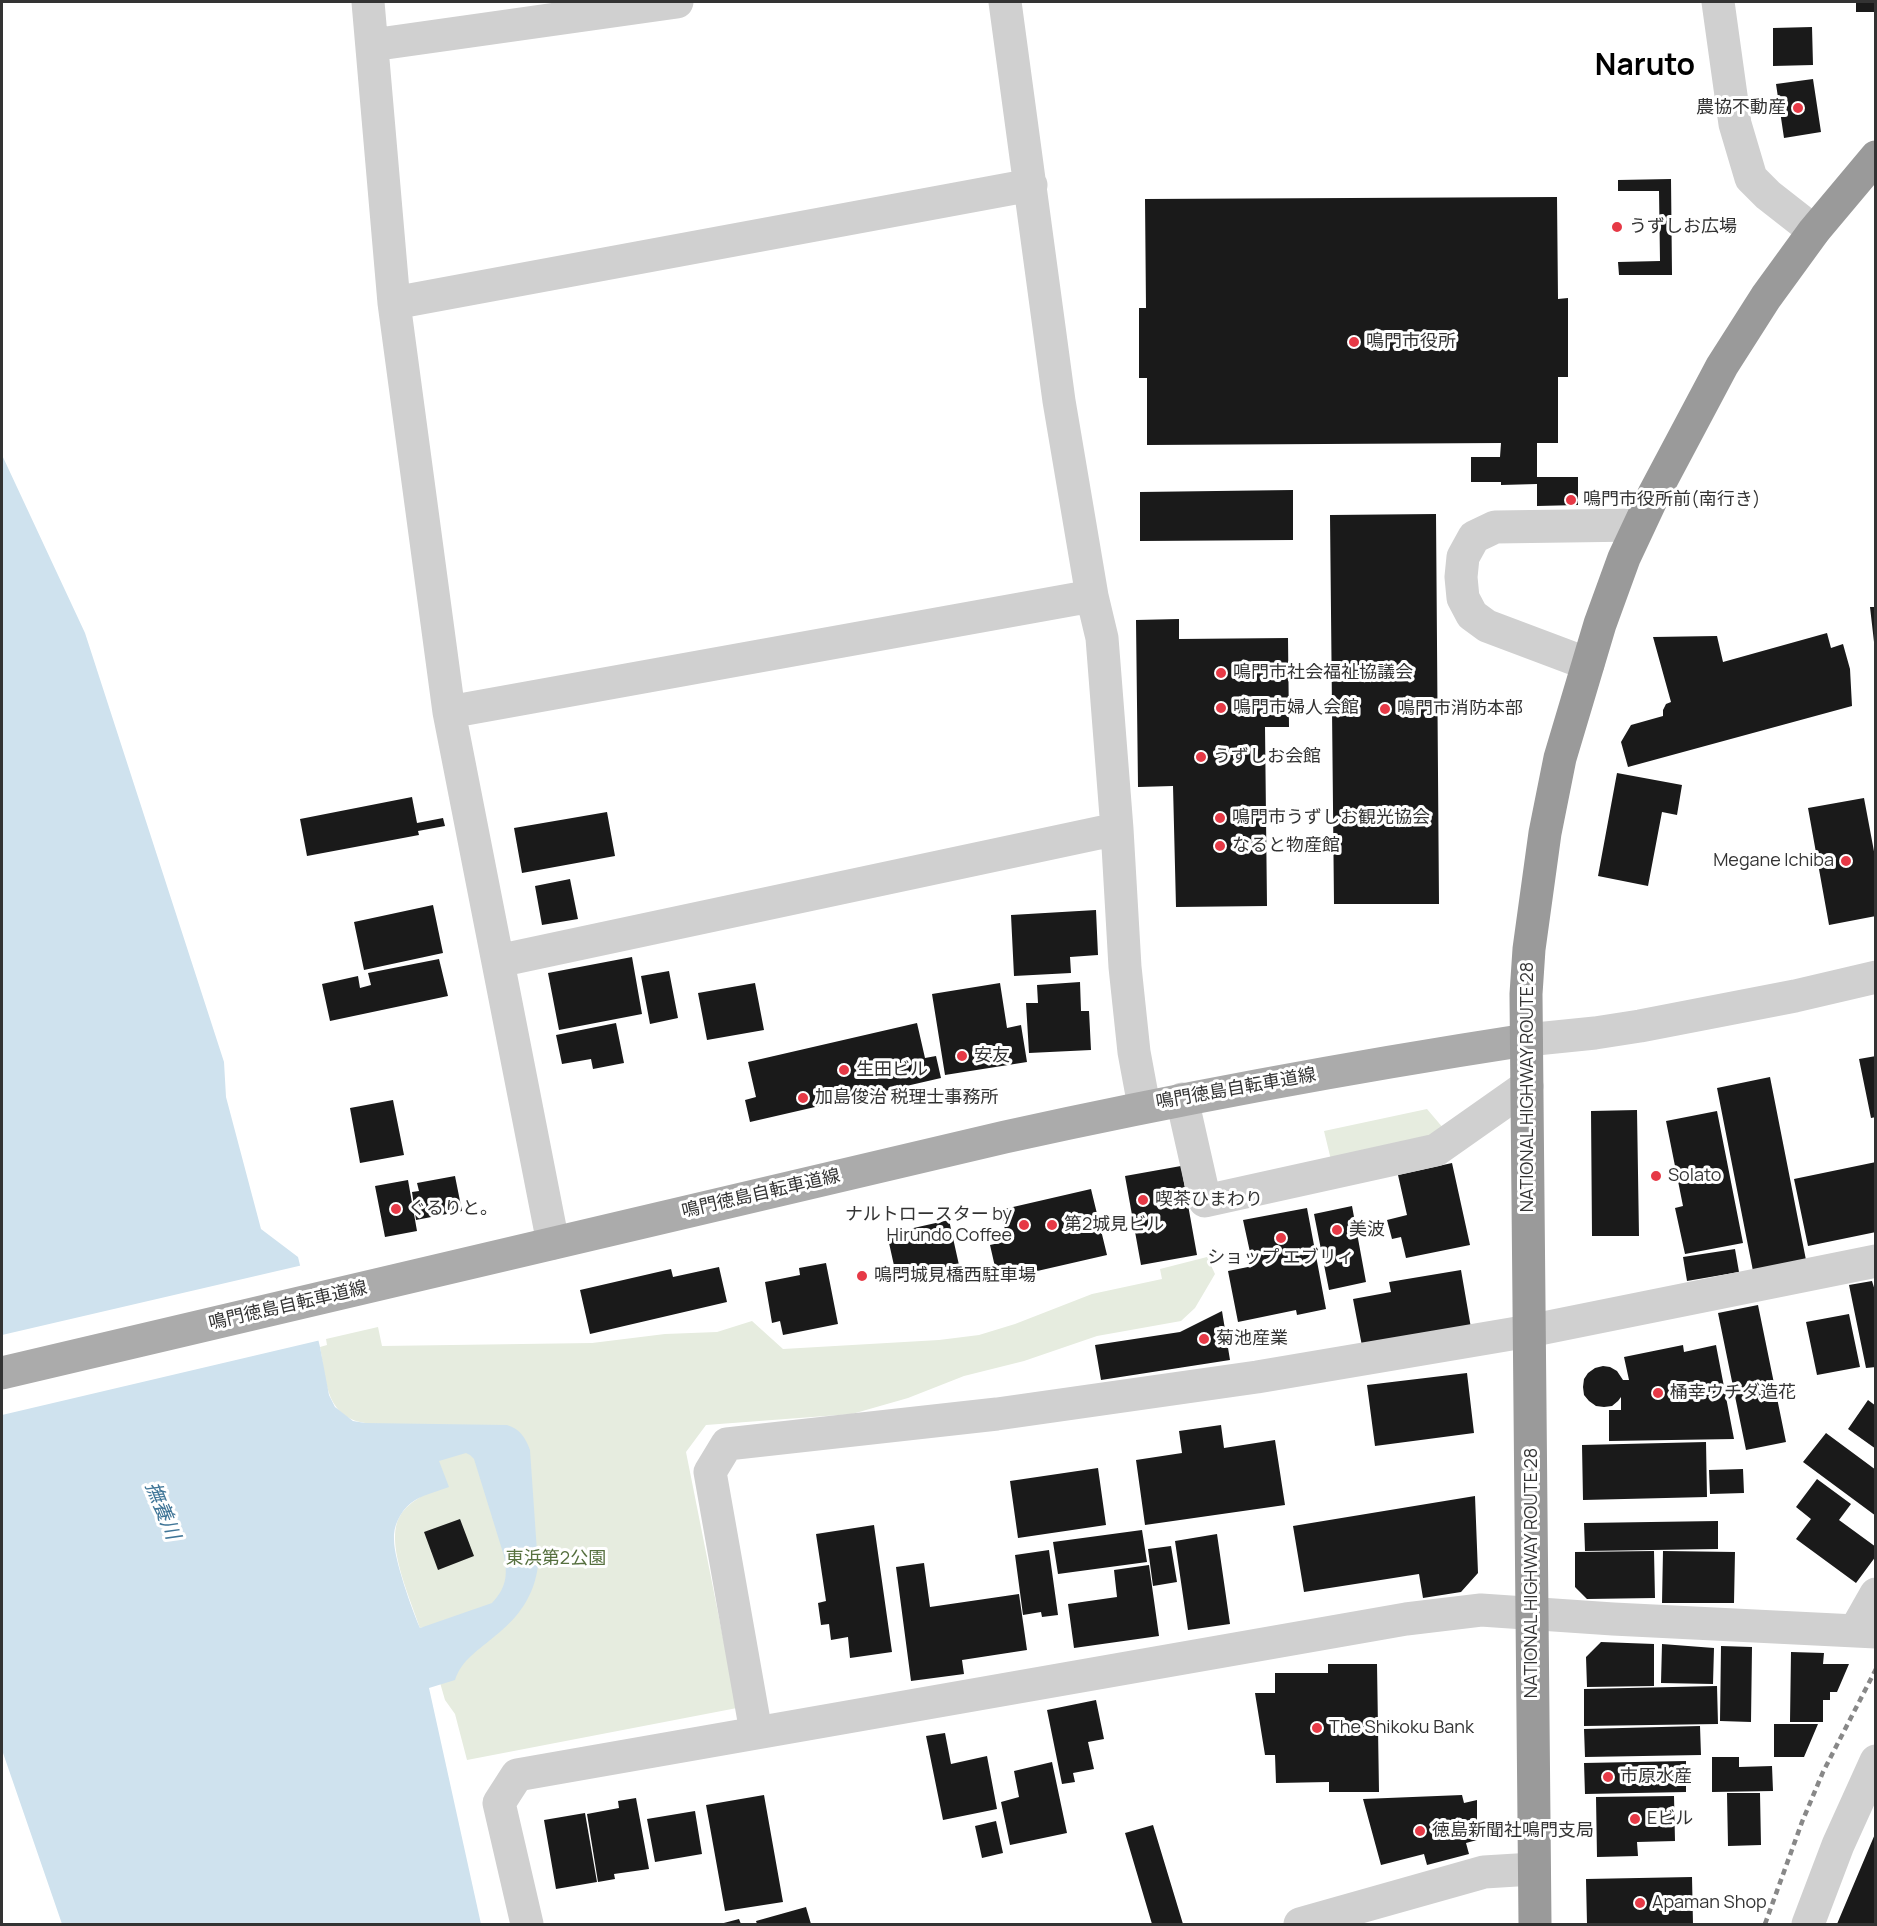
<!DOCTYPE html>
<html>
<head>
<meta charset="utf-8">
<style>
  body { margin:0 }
  #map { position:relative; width:1877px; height:1926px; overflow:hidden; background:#fff; font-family:Manrope,sans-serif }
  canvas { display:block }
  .frame { position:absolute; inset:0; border:3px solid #333; pointer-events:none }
</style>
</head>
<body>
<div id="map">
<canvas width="1877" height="1926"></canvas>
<div class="frame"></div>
</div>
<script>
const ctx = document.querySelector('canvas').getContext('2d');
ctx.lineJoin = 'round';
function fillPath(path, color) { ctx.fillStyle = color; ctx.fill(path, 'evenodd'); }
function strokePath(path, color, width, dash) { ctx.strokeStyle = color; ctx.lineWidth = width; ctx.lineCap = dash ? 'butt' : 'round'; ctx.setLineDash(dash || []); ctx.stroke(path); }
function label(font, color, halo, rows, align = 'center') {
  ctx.font = font + ' Manrope,"Noto Sans JP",sans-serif'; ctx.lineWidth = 6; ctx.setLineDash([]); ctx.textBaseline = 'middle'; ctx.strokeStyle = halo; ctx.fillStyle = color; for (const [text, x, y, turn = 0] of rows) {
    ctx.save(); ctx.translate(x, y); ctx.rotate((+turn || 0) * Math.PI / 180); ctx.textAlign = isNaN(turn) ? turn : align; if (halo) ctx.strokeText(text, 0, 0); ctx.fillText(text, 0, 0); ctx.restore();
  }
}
const green = new Path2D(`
  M1427 1109 1444 1129 1429 1145 1331 1160 1324 1131Z
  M1207 1257 1215 1274 1195 1308 1181 1321 1097 1336 1024 1361 964 1376 908 1398 852 1414 706 1425 686 1452 737 1708 467 1760 455 1714 445 1700 424 1627 420 1628C411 1600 384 1542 400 1516 405 1507 413 1502 420 1497L365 1423C325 1417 326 1379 320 1347L327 1345 326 1339 378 1327 382 1346 592 1343 665 1334 717 1332 752 1321 783 1349 939 1340 979 1335 1015 1324 1092 1294 1162 1279 1160 1269Z`);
const water = new Path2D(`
  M2 455 85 633 224 1062 226 1097 261 1229 298 1257 320 1347 329 1395 335 1407 353 1421 365 1423 507 1425C520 1429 525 1437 530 1450L538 1566C534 1596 519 1617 495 1636 479 1650 462 1659 455 1680L429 1688 481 1924H62L2 1750ZM466 1453 470 1455 474 1459 504 1556C508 1576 506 1588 492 1603L420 1628C412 1610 394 1559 394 1540 393 1526 400 1512 411 1503 421 1495 436 1492 449 1487L439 1461Z`);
const pier = new Path2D(`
  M303 1265 321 1340 2 1415V1335Z`);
const building = new Path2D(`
  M1856 2H1876V12H1856Z
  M1812 27 1813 65 1773 66V28Z
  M1813 79 1821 132 1784 138 1776 84Z
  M1671 179 1672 275H1619L1618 262 1660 261 1659 191H1618V180Z
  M1557 197 1558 299 1568 298V377H1558V443H1537V477H1578V505L1537 506V484L1501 485V482H1471V457H1500L1501 443 1147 445V378H1139V308H1146L1145 199Z
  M1293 490V540L1140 541V492Z
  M1436 514 1439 904H1334L1330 515Z
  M1870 607H1876V642H1874Z
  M1179 619V639L1288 638 1289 727H1265L1267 906 1176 907 1173 786 1138 787 1136 620Z
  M1827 633 1831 648 1843 644 1850 669 1852 706 1628 767 1621 742 1631 725 1663 716V710L1666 704 1671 702 1653 637 1717 636 1723 662Z
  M1617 773 1682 785 1677 815 1662 812 1648 886 1598 876Z
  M412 797 417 823 443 818 445 826 418 831 419 835 307 856 300 819Z
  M1864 798 1876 862V916L1829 925 1808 808Z
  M607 812 615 856 522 873 514 828Z
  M570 879 578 919 542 925 535 886Z
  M433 905 443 953 364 970 354 922Z
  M1096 910 1098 955 1070 957 1071 973 1014 976 1011 915Z
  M632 957 642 1014 559 1030 548 973Z
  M439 959 448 996 330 1021 322 984 358 976 360 988 371 985 368 973Z
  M669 971 678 1018 650 1024 641 976Z
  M1080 982 1081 1011H1089L1091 1050 1029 1053 1026 1003H1038L1037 985Z
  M755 983 764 1030 707 1040 698 993Z
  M1000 983 1007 1028 1021 1025 1027 1062 945 1075 932 994Z
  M616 1023 624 1063 593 1069 591 1059 562 1064 556 1035Z
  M917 1023 925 1058 936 1056 941 1078 750 1122 745 1100 756 1097 748 1062Z
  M1876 1056V1117L1871 1118 1859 1059Z
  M1770 1077 1806 1260 1753 1271 1717 1088Z
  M393 1100 404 1155 360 1163 350 1108Z
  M1637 1110 1639 1236H1592L1591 1111Z
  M1717 1111 1743 1243 1685 1254 1675 1208 1683 1206 1666 1121Z
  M1876 1162V1232L1808 1246 1794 1179Z
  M1452 1163 1470 1245 1406 1258 1401 1237 1392 1239 1387 1220 1407 1215 1398 1175Z
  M1181 1166 1197 1255 1141 1265 1125 1176Z
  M455 1176 462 1211 416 1220 412 1192 419 1191 417 1183Z
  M408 1180 417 1231 385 1237 375 1186Z
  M1091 1189 1107 1255 998 1280 990 1245 1008 1241 1000 1210Z
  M1352 1206 1366 1282 1329 1290 1314 1214Z
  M1307 1208 1326 1309 1297 1315 1296 1310 1238 1322 1228 1271 1253 1266 1243 1220Z
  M949 1220 959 1265 897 1279 887 1234Z
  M1735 1249 1739 1272 1687 1281 1683 1257Z
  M826 1263 838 1324 783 1335 780 1321 772 1323 765 1282 800 1275 799 1268Z
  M719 1267 727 1302 590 1334 580 1290 671 1269 673 1277Z
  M1461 1270 1471 1328 1362 1346 1353 1299 1391 1292 1389 1282Z
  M1872 1281 1876 1294V1367L1866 1368 1849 1285Z
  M1758 1305 1786 1442 1746 1450 1718 1313Z
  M1222 1311 1230 1360 1101 1380 1095 1345 1180 1332Z
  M1849 1314 1860 1367 1817 1375 1806 1322Z
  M1683 1345 1684 1352 1716 1345 1734 1439 1609 1441V1410H1621V1397L1618 1401 1612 1406 1604 1407 1596 1406 1589 1401 1584 1395 1583 1387 1584 1379 1588 1373 1595 1368 1603 1366 1610 1367 1617 1371 1623 1380H1629L1624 1357Z
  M1467 1373 1474 1433 1375 1446 1367 1385Z
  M1868 1400 1876 1406V1449L1848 1429Z
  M1221 1425 1224 1448 1275 1440 1285 1505 1145 1525 1136 1460 1182 1453 1179 1431Z
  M1826 1433 1876 1470V1516L1803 1462Z
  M1706 1442 1707 1497 1583 1500 1582 1445Z
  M1098 1468 1106 1525 1018 1538 1010 1481Z
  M1743 1469 1744 1493 1710 1494 1709 1470Z
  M1817 1479 1851 1504 1839 1520 1876 1547V1556L1856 1583 1796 1539 1811 1519 1796 1507Z
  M1475 1496 1478 1573 1461 1592 1423 1598 1419 1574 1304 1592 1293 1526Z
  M460 1519 474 1556 438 1570 424 1532Z
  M1718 1521V1549L1585 1551 1584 1523Z
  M874 1525 892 1652 850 1658 848 1637 831 1640 829 1624 821 1625 818 1603 826 1601 816 1534Z
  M1142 1530 1147 1562 1058 1574 1053 1542Z
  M1217 1534 1230 1624 1188 1630 1175 1541Z
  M1171 1546 1177 1582 1153 1586 1148 1549Z
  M1049 1550 1058 1615 1042 1617 1041 1612 1023 1615 1015 1555Z
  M1654 1551 1655 1598 1587 1599 1575 1587V1552Z
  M1663 1551 1735 1552 1734 1603H1662Z
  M924 1563 930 1607 1019 1594 1027 1650 962 1660 964 1674 911 1681 896 1567Z
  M1149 1565 1159 1636 1074 1648 1068 1604 1117 1597 1114 1570Z
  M1601 1642 1654 1644V1686L1587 1687 1586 1657Z
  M1662 1644 1714 1648 1713 1684 1661 1683Z
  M1721 1646 1752 1647 1751 1722 1720 1721Z
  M1791 1652 1824 1653 1823 1664H1849L1837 1692H1830V1700H1823V1722H1790Z
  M1328 1664H1377L1379 1792H1329V1782L1276 1783 1275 1755H1265L1255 1693H1275V1673H1328Z
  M1717 1686 1718 1724 1584 1726V1689Z
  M1096 1700 1104 1739 1088 1742 1094 1769 1073 1773 1075 1782 1062 1784 1047 1710Z
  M1774 1724H1818L1804 1757H1774Z
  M1700 1726 1701 1755 1585 1757 1584 1729Z
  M945 1733 951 1764 987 1756 997 1809 943 1820 926 1736Z
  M1712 1757H1739V1767L1772 1766 1773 1791 1712 1792Z
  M1686 1761V1792L1585 1794 1584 1763Z
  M1052 1762 1067 1833 1010 1845 1001 1802 1019 1797 1014 1771Z
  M1727 1793H1760L1761 1845 1728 1846Z
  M764 1795 783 1902 725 1911 706 1805Z
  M1462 1795 1464 1803 1477 1800V1840L1466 1843 1469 1854 1427 1865 1424 1854 1381 1865 1363 1799Z
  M1674 1796 1675 1841 1637 1842 1638 1856 1597 1857 1596 1797Z
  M636 1798 649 1869 614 1874 615 1879 598 1882 587 1814 619 1808 618 1801Z
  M695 1811 702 1854 655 1862 647 1819Z
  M585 1813 597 1882 556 1889 544 1820Z
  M996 1821 1003 1853 982 1858 975 1826Z
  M1153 1825 1183 1924H1152L1125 1833Z
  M1875 1834 1876 1924H1837Z
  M1692 1877 1693 1924H1587L1586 1879Z
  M806 1907 811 1924H757L756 1921Z
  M739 1919 741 1924H720Z`);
const minor = new Path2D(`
  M368 2 394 303 449 712 553 1243
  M1005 2 1059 401 1092 596 1102 638 1117 829 1125 967 1134 1052 1144 1106
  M1718 2 1735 124 1751 178 1768 195 1814 231
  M372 45 677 2
  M394 303 1031 185
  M1588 664 1487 626 1472 615 1463 598 1461 577 1463 557 1474 537 1495 527 1639 525
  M449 712 1092 596
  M498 961 1117 829
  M1526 1040 1595 1033 1640 1026 1795 996 1876 977
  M1182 1099 1205 1201 1436 1150 1527 1086
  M1855 1631 1876 1594
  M756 1732 710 1472 727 1444 997 1414 1257 1377 1529 1331 1876 1261
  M527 1924 499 1803 517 1775 1406 1619 1481 1610 1613 1619 1876 1632
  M1300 1924 1484 1872 1533 1869
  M1808 1924 1838 1845 1876 1761`);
const major = new Path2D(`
  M2 1373 1005 1137C1177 1099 1351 1067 1526 1040`);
const highway = new Path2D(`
  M1535 1924 1526 994 1529 949 1545 833 1560 758 1600 624 1624 558 1654 494 1722 366 1766 297 1814 231 1876 157`);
const rail = new Path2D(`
  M1765 1924 1802 1822 1823 1772 1876 1669`);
const markers = [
  [1798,108,6,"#e63946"],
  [1617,227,6,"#e63946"],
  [1354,342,6,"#e63946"],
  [1571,500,6,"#e63946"],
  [1221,673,6,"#e63946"],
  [1221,708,6,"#e63946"],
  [1385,709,6,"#e63946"],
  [1201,757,6,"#e63946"],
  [1220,818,6,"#e63946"],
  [1220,846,6,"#e63946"],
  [1846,861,6,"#e63946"],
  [962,1056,6,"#e63946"],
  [844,1070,6,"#e63946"],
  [803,1098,6,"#e63946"],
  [1656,1176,6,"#e63946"],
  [1143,1200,6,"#e63946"],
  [396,1209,6,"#e63946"],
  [1024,1225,6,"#e63946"],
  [1052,1225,6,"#e63946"],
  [1337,1230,6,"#e63946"],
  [1281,1238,6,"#e63946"],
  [862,1276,6,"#e63946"],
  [1204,1339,6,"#e63946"],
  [1658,1393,6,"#e63946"],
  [1317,1728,6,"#e63946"],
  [1608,1777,6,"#e63946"],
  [1635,1819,6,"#e63946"],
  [1420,1831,6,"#e63946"],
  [1640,1903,6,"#e63946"]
];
const poiNames = [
  ["農協不動産",1786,108,"right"],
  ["うずしお広場",1629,227],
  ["鳴門市役所",1366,342],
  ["鳴門市役所前(南行き)",1583,500],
  ["鳴門市社会福祉協議会",1233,673],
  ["鳴門市婦人会館",1233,708],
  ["鳴門市消防本部",1397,709],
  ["うずしお会館",1213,757],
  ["鳴門市うずしお観光協会",1232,818],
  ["なると物産館",1232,846],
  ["Megane Ichiba",1834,861,"right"],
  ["安友",974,1056],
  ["生田ビル",856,1070],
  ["加島俊治 税理士事務所",815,1098],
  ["Solato",1668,1176],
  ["喫茶ひまわり",1155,1200],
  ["ぐるりと。",408,1209],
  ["ナルトロースター by",1012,1215,"right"],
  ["Hirundo Coffee",1012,1236,"right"],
  ["第2城見ビル",1064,1225],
  ["美波",1349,1230],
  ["ショップ エブリィ",1281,1258,"center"],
  ["鳴門城見橋西駐車場",874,1276],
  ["菊池産業",1216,1339],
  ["桶幸ウチダ造花",1670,1393],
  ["The Shikoku Bank",1329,1728],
  ["市原水産",1620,1777],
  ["Eビル",1647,1819],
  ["徳島新聞社鳴門支局",1432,1831],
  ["Apaman Shop",1652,1903]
];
const streetNames = [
  ["NATIONAL HIGHWAY ROUTE 28",1528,1087,-90],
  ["鳴門徳島自転車道線",1236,1089,-10],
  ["鳴門徳島自転車道線",761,1194,-13],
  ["鳴門徳島自転車道線",288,1306,-13],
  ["NATIONAL HIGHWAY ROUTE 28",1532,1573,-90]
];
const parkNames = [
  ["東浜第2公園",556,1559]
];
const waterNames = [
  ["撫養川",162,1511,68]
];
const townNames = [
  ["Naruto",1645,67]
];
fillPath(green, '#e6ecdf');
fillPath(water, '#cfe2ee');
fillPath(pier, '#fff');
fillPath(building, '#1a1a1a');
strokePath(minor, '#d0d0d0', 33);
strokePath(major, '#ababab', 33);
strokePath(highway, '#9a9a9a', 33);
strokePath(rail, '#888', 4.5, [6, 4.5]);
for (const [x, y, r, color] of markers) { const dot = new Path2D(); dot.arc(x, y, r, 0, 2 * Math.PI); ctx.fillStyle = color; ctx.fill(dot); strokePath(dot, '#fff', 2); }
label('18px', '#333', '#fff', poiNames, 'left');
label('18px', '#333', '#fff', streetNames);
label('18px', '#56703f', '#fff', parkNames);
label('italic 20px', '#3f7597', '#fff', waterNames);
label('bold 30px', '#000', '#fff', townNames);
</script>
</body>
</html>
